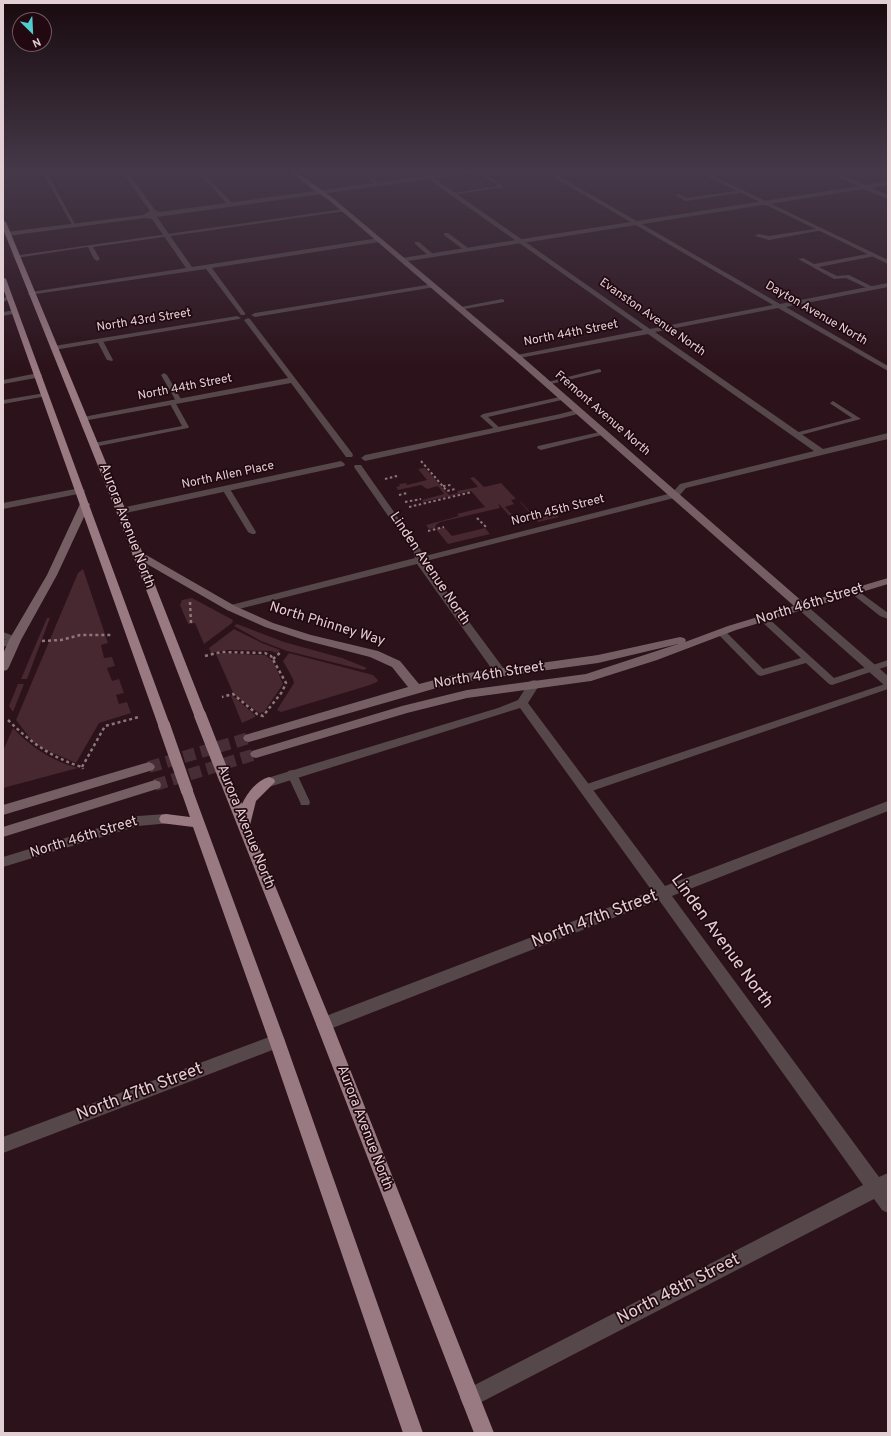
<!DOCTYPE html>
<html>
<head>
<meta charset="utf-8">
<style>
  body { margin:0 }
  #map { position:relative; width:891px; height:1436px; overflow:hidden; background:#2c121a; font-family:Overpass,sans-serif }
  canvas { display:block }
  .frame { position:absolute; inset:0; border:4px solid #e2cfd3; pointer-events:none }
  .north { position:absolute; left:12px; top:12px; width:40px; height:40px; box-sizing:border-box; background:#220911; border:1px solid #6f585f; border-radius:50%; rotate:156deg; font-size:11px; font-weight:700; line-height:16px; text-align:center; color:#e2cfd3 }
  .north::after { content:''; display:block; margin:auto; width:14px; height:18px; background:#52cdce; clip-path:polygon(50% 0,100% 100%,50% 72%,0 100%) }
</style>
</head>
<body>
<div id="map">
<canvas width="891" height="1436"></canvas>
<div class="frame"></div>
<div class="north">N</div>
</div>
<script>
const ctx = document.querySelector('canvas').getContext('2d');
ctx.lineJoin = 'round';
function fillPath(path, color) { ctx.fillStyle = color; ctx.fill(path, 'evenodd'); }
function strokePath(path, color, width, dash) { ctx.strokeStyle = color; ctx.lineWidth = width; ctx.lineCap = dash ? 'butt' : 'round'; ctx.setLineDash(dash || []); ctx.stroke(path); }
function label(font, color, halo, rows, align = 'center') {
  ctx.font = font + ' Overpass,sans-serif'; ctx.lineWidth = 3.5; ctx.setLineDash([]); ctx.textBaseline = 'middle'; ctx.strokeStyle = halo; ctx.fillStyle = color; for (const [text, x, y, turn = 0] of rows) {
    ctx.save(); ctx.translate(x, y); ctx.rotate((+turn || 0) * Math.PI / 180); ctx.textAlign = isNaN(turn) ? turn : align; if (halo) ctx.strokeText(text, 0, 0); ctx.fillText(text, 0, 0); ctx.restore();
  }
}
const green = new Path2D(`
  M425 468 449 495 458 493 457 491 478 487 470 478 474 477 484 487 501 483 516 499 511 500 514 504 505 507 518 521 515 522 498 503 500 508 440 522 436 525 435 528 429 529 426 525 459 516 457 514 485 507 471 491 423 502 422 500 444 494 438 486 427 489 421 485 398 490 396 487 400 486 399 484 406 483 407 485 427 480 418 469Z
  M520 502H521L532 514 538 512 543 517 553 515 551 512H554L559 517 538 522Z
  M444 527 452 536 485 528 490 534 448 544 436 529Z
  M83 569 108 643 101 645 104 658 112 657 115 666 107 668 112 681 119 679 124 693 116 695 119 704 127 702 131 713 99 723 76 763 44 749 33 742 16 720 78 573Z
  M192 598 233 620 232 623 204 644 195 623 188 624 180 605 182 600Z
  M47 618H50L27 679H21Z
  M237 624 284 642 342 658 367 668 364 670 287 651 261 641 234 626Z
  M234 629 262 643 280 650 277 653 271 651 226 650 211 653 209 648Z
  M221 653 265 655 273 661 283 684 264 712 259 713 234 695 216 654Z
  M289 653 373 675 378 680 377 682 370 685 281 712 277 710 294 683 293 679 283 661Z
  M18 684H24L13 712 9 706Z
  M232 695 255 715V717L242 723 231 696Z
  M13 728C31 747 52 761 78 768L3 788V751Z`);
const secondaryTunnel = new Path2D(`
  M149 767 249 738
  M155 785 256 754`);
const pathFar1 = new Path2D(`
  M421 461 447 491 455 489
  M385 479 397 476
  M443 486 451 485
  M399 495 407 493
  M405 502 421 499
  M409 507 472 492
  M477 518 487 528
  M428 531 444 527`);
const path = new Path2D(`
  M190 602 191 623
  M42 641 61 640 80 635H111
  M205 656 221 652 265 653 271 656 286 683 282 692 263 716 257 714 233 694 222 697
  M273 659 282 651
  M8 720C30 742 52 758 82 767L83 769
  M82 767 105 726 139 717`);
const service = new Path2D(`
  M42 171H46L76 226 72 225Z
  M197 171H201L233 204V206H229Z
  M360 171H365L380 184 376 185Z
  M476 171H481L504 187 452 195 454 193 498 186Z
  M778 171H796L783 173Z
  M743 190 745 192 686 201 675 195 679 194 687 198Z
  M344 209 346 211 93 247 100 259 97 261 94 259 88 247 16 258 13 256Z
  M821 228 823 230 769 240 755 236 758 234 769 236Z
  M444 233H448L468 248V250H464L444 235Z
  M415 242H419L433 254V256H429L415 244Z
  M873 253 876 255 875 256 819 267 837 276 849 275 873 287V289L871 290 846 278 834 279 798 259 803 258 814 264Z
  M502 299 504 300V302L459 310 456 308Z
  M15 310 18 312 17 313 3 316V312Z
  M100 339 103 341 113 360 112 361 107 360 97 341Z
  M599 369 601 370V372L547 385 544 383Z
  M164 373 167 375 182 401 181 402 176 401 161 375Z
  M45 393 48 395 47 396 3 404V400Z
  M564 396 567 398 566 399 488 417 502 430 498 432 480 416 483 414Z
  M172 400 175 402 189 427 188 428 94 447 90 445 94 443 182 426 169 402Z
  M833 401 861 419 797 436 795 435V433L852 418 831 404 830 403Z
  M604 431 608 433 606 434 541 450 537 448 538 446Z
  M223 487H229L230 489 256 532 255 534H252L248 532 222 489Z
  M854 588 888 613V619L880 616 851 593 850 591 851 589Z
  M764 616 767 617 834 678 888 660V666L832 685 829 684 806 663 761 676 758 675 716 632 718 630H724L763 669 801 658 761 621 760 619Z
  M888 683V689L589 792H581L580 789 581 786Z
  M292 770 296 771 297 774 310 802 309 805H301L300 802 287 774 288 771Z`);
const minor = new Path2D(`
  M35 171H51L3 178V174Z
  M121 171H127L155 210 160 212 462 171H476L473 173 434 178 650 329 773 305 543 171H550L780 304 888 283V287L786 307 888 366V371L778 308 655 332 823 449 888 433V439L686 488 678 497 426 561 427 565 504 669 506 672 504 675H496L417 564 231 611 227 610 226 608 227 606 415 558 414 553 354 467 355 465H361L425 556 672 493 680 484 814 451 648 334 514 359 513 357 517 355 643 330 428 179 157 217 192 267 379 238 382 240 379 242 212 268 245 313V315H241L206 269 29 295 28 294 31 292 186 268 152 219 145 218 7 236 4 234 7 232 143 215 150 211Z
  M696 171H703L888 260V264Z
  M824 171H831L866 185 888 181V185L865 189Z
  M433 284 435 285V287L255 317 251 315 255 313Z
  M10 296 13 298 3 302V298Z
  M237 316 241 318 239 319 54 350 50 348 54 346Z
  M248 318 250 319 352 453 353 455 352 457H346L291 383 83 421 79 419 83 417 288 378 244 320Z
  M38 373 42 375 41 377 3 384V380Z
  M579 409 583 411 582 413 562 418 365 461 361 458 365 455 560 414Z
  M341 461 345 464 344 466 121 514 116 511 121 508Z
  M80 488 83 489 85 491 83 493 3 509V503Z
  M3 632 19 638 21 640 19 642 15 643 3 639Z
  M534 680 538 681 540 684 528 703 665 886 888 801V811L672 896 879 1177 888 1173V1213L882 1210 874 1199 470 1408 463 1405 460 1398 463 1391 863 1185 659 900 330 1029 324 1031 318 1029 316 1024 318 1019 652 891 520 708 269 787 264 785 263 782 264 779 498 708 518 700 530 681Z
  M166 814 171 815 173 819 171 823 138 826 3 867V857L138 816Z
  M277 1034 283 1036 285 1041 283 1046 3 1153V1137Z`);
const tertiary = new Path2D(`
  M865 185 888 195V199L864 189 402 262 399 260 402 258Z
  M802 604 806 605 888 676V686L884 685 798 609 797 607 798 605Z
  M15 637 19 638 21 640 19 642 3 647V640Z`);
const secondary = new Path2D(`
  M290 171H296L334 199 520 355 804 603 888 578V584L736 630 657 660 591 681 467 698 407 713 256 758 252 757 250 754 252 751 402 706 467 690 586 674 678 644 598 663 454 683 249 742 245 741 243 738 245 735 408 687 392 667 370 657 304 640 265 627 227 610 133 556 132 554 133 552H141L235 606 273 623 311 635 378 651 400 661 419 684 454 675 598 655 680 637 684 638 686 640 685 642 728 626 794 606 514 359 330 201 312 189Z
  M85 501 90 504 57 575 21 640 9 667 7 670 3 671V654L9 640 47 575 80 504Z
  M149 762 153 764 155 767 153 770 3 815V805Z
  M155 780 160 782 161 785 160 788 3 837V827Z`);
const trunk = new Path2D(`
  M3 220 6 222 126 511 206 715 204 718H196L194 715 116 511 3 229Z
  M3 277 6 279 170 725 168 728 164 729 160 728 158 725 3 288Z
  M225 774 230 776 231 779 242 804C248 792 256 781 269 777L274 779 275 782 256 801 250 825 332 1024 494 1433H474L316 1024 219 779 220 776Z
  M187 786 192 788 193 791 285 1041 423 1433H403L269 1041 193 827 161 823 159 819 161 815 166 814 190 817 181 791 182 788Z`);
const trunkBridge = new Path2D(`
  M200 715 225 779
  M164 725 187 791`);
const farStreetnames = [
  ["Dayton Avenue North",816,314,30],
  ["Evanston Avenue North",652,318,35],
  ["North 43rd Street",144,321,-9],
  ["North 44th Street",571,334,-11],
  ["North 44th Street",185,388,-11],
  ["Fremont Avenue North",602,414,41],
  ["North Allen Place",228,476,-12],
  ["North 45th Street",558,511,-14]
];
const streetNames = [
  ["Aurora Avenue North",126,526,69],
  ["Linden Avenue North",429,569,56],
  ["North 46th Street",810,605,-17],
  ["North Phinney Way",327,625,17],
  ["North 46th Street",489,676,-9],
  ["Aurora Avenue North",245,827,68],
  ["North 46th Street",84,838,-17],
  ["Aurora Avenue North",364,1128,69]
];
const nearStreetnames = [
  ["North 47th Street",595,920,-21],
  ["Linden Avenue North",721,942,54],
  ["North 47th Street",140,1093,-21],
  ["North 48th Street",679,1290,-27]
];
fillPath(green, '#472730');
strokePath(secondaryTunnel, '#472e36', 12, [12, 6]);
strokePath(pathFar1, '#8d777c', 2, [2.5, 2.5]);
strokePath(path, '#8d777c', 2.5, [3, 3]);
fillPath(service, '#55474a');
fillPath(minor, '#55474a');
fillPath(tertiary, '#55474a');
fillPath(secondary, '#755f65');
fillPath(trunk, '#9a7a82');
strokePath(trunkBridge, '#9a7a82', 12);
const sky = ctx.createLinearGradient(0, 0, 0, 372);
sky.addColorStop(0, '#180a0e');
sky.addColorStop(0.46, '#453949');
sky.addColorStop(1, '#45394900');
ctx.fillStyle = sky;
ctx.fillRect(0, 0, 891, 372);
label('12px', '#e2cfd3', '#220911', farStreetnames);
label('14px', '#e2cfd3', '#220911', streetNames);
label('17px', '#e2cfd3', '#220911', nearStreetnames);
</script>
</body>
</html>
